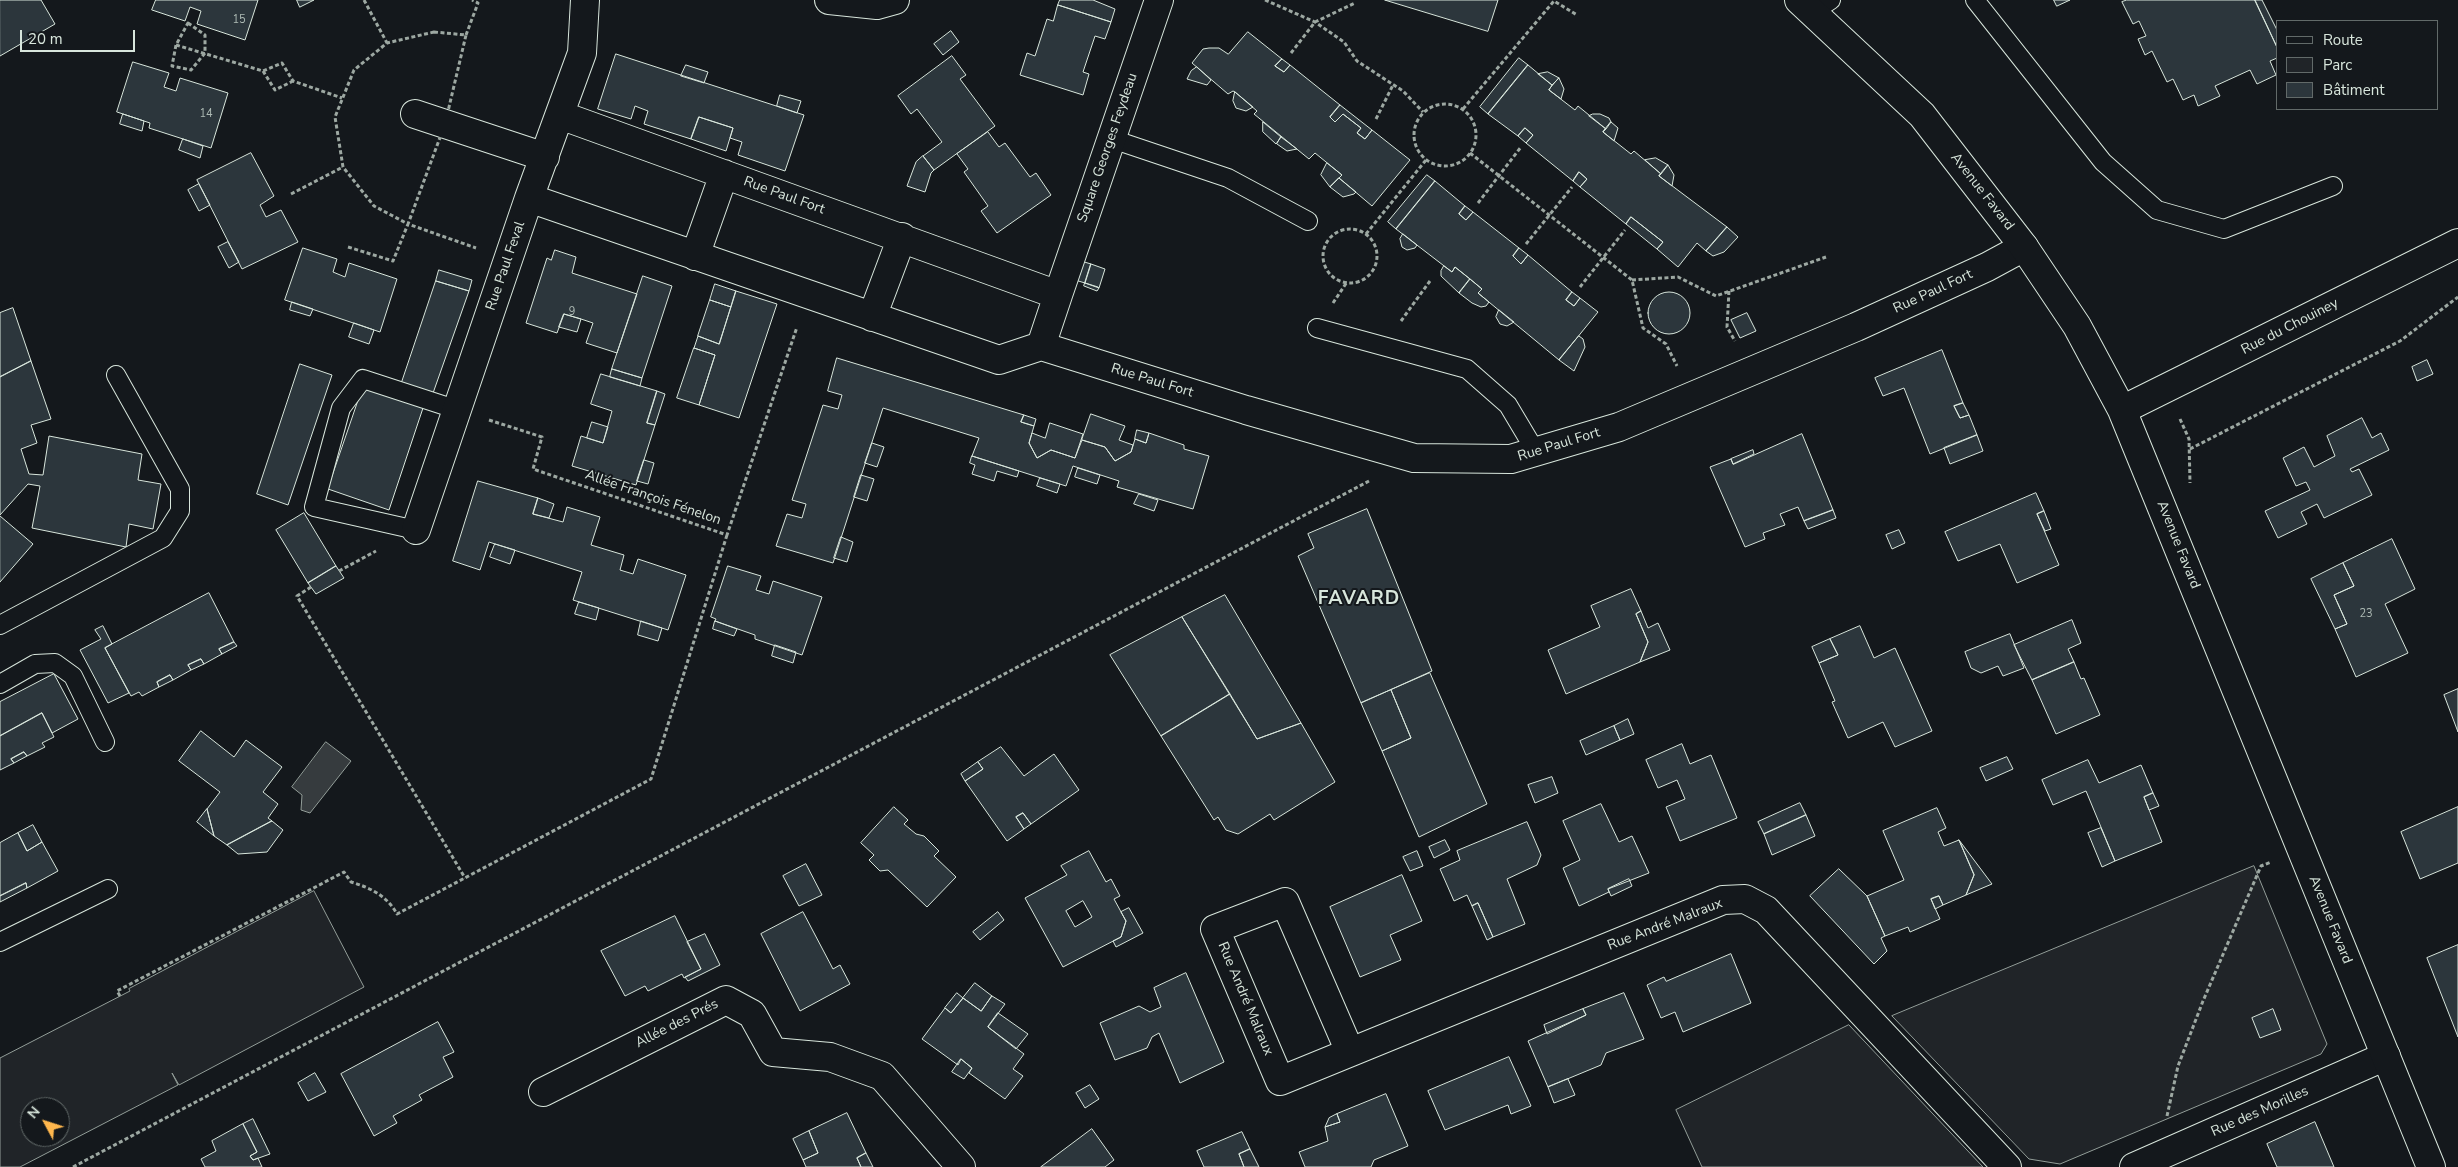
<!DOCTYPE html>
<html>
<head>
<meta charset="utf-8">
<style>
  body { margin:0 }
  #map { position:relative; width:2458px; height:1167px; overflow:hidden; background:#14181c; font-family:"Nunito Sans",sans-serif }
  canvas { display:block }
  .legend { position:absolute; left:2276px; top:20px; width:162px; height:90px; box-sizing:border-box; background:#14181c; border:1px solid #626a69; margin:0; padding:6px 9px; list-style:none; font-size:15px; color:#d8e6dc }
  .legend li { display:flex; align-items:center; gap:10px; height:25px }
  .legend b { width:25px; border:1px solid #626a69 }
  .north { position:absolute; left:20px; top:1097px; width:50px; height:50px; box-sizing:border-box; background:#14181c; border:1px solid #626a69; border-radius:50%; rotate:310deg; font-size:14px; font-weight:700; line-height:20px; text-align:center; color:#d8e6dc }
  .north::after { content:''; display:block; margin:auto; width:18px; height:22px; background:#ffb74d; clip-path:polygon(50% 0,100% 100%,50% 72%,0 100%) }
  .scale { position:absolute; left:20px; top:30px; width:115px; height:22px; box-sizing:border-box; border:2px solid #d8e6dc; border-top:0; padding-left:6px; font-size:15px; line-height:18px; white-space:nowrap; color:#d8e6dc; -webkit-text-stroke:4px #14181c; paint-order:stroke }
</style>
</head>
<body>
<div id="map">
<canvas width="2458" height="1167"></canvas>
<ul class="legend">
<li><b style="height:6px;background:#14181c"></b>Route</li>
<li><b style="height:14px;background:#202428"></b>Parc</li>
<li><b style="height:14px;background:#2c363c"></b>Bâtiment</li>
</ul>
<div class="north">N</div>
<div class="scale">20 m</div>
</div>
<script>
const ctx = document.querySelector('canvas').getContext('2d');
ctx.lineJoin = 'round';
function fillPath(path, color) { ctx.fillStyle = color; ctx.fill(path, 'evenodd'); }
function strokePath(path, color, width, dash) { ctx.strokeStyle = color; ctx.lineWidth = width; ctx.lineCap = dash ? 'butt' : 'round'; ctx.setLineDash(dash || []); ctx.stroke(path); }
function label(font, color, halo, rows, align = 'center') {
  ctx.font = font + ' "Nunito Sans",sans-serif'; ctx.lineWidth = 4; ctx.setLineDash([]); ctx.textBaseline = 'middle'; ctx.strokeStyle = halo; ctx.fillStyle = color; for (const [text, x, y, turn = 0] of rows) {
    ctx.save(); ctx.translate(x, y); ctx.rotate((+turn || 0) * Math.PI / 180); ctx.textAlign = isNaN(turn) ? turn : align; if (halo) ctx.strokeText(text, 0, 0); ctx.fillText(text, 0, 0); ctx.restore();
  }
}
const green = new Path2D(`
  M2254 866 2327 1044 2321 1054 2060 1164 2029 1159 1892 1016Z
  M314 891 364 987 179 1085 172 1073 178 1085 20 1167H0V1058L130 991 129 989ZM30 1107H60V1137H30Z
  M1849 1025 1983 1167H1702L1676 1110Z`);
const water = new Path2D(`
  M326 742 351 761 310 813 301 810 302 795 292 787Z`);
const building = new Path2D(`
  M0 0H41L55 24 0 56Z
  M156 0H258L245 40 197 24 201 11 190 7 185 21 152 10Z
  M297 0H314L300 7Z
  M1060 0H1093L1115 9 1111 22 1058 5Z
  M1385 0H1498L1488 31Z
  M2054 0H2070L2057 6Z
  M2127 0H2255L2277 47V58L2270 61 2276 75 2257 84 2250 70 2215 86 2220 96 2198 106 2194 95 2183 100 2173 79 2167 82 2152 51 2145 55 2138 39 2146 36 2139 21 2133 24 2122 2Z
  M2255 0H2262L2277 30V47Z
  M1058 5 1111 22 1105 39 1095 36 1083 72 1089 74 1083 95 1020 75 1027 53 1035 56 1047 19 1053 21Z
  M951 31 959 42 943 55 934 44Z
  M1248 32 1282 59 1275 66 1284 72 1290 65 1340 105 1330 117 1335 122 1343 114 1361 128 1357 133 1365 139 1372 130 1410 160 1372 206 1339 178 1342 175 1315 153 1309 159 1254 114 1257 111 1235 92 1233 91 1228 94 1192 63 1203 49 1209 48H1219L1228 54Z
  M616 54 804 115 785 171 738 155 742 142 730 138 733 128 699 117 691 139 644 124 648 111 635 106 631 119 598 109Z
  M952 56 966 75 960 79 995 126 934 170 923 156 942 142 917 109 911 114 898 96Z
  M1519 58 1528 65 1488 114 1480 107Z
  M1282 59 1290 65 1284 72 1275 66Z
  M133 62 169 73 164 87 176 91 180 78 228 93 211 148 149 128 150 123 117 112Z
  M686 65 708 72 704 83 681 76Z
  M1528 65 1552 85 1549 90 1575 110 1578 106 1606 129 1603 132 1631 154 1634 151 1661 174 1659 176 1727 227 1706 251 1697 243 1678 267 1657 249 1663 242 1631 217 1626 224 1580 187 1587 179 1579 172 1573 181 1526 143 1533 135 1525 128 1518 136 1488 114Z
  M1197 67 1211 80 1207 85 1187 79 1191 71Z
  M1548 72 1559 78 1552 85 1538 74Z
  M1559 78 1564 89 1561 99 1549 90Z
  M1235 92 1253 107 1246 111 1236 108 1233 101Z
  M780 95 801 101 797 113 777 106Z
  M1340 105 1372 130 1365 139 1357 133 1361 128 1343 114 1335 122 1330 117Z
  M123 114 144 121 142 131 120 124Z
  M1593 114H1600L1609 118 1611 122 1606 129 1589 116Z
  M699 117 733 128 726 151 691 139Z
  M1263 122 1281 137 1276 144 1263 132Z
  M1611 122 1618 128 1614 141 1603 132Z
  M1525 128 1533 135 1526 143 1518 136Z
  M988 132 999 147 1005 143 1030 177 1036 173 1051 195 997 233 981 211 988 206 964 172 968 169 957 154Z
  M1281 137 1297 149 1287 151 1277 144Z
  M183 139 203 146 200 158 179 150Z
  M251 153 274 196 260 205 266 217 281 210 298 242 242 269 197 180Z
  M923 156 934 170 931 173 925 192 907 186 916 162Z
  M1656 158 1668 165 1661 174 1645 160Z
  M1327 163 1342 175 1330 187 1321 175Z
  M1668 165 1674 175 1672 186 1659 176Z
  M1579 172 1587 179 1580 187 1573 181Z
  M1427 175 1435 181 1396 229 1388 222Z
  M1339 178 1356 192 1354 194 1343 197 1330 187Z
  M1435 181 1465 206 1459 214 1466 220 1473 212 1519 248 1513 256 1521 264 1528 255 1572 292 1566 300 1574 306 1580 298 1598 312 1559 360 1478 293 1482 289 1470 279 1455 267 1452 272 1396 229Z
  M199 184 210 205 199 211 188 190Z
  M1465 206 1473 212 1466 220 1459 214Z
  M1631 217 1663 242 1657 249 1626 224Z
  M1727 227 1738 237 1724 252 1713 256 1706 251Z
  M1403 234 1417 245 1415 248 1407 250 1402 247 1400 239Z
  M228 242 239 262 229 268 218 247Z
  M303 248 337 259 333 272 345 277 349 263 397 279 380 332 285 300Z
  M1519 248 1528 255 1521 264 1513 256Z
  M555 250 576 257 572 273 637 294 617 353 586 343 593 323 581 319 564 314 557 333 526 323 547 258 551 260Z
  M1081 261 1091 264 1085 283 1075 280Z
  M1091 264 1105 269 1099 288 1085 283Z
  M1444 266 1452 272 1455 267 1470 279 1459 293 1441 276V271Z
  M439 270 472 280 469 291 436 281Z
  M643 276 672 286 642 378 612 369Z
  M1470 279 1482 289 1478 293 1489 302 1486 306 1481 307 1472 303 1459 293Z
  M436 281 469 291 432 396 401 385Z
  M1085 283 1098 287 1099 288 1097 291 1084 286Z
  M715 284 736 291 731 307 710 300Z
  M736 291 777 304 739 418 699 405 715 355 694 348 698 336 719 344Z
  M1648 313a21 21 0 1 1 42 0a21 21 0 1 1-42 0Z
  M1572 292 1580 298 1574 306 1566 300Z
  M710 300 731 307 719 344 698 336Z
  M292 302 313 309 310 316 290 310Z
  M13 308 31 361 0 377V313Z
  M1499 310 1514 322 1507 326 1500 324 1496 317Z
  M1747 313 1756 331 1740 338 1731 320Z
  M564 314 581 319 577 332 559 327Z
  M354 323 374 330 369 344 349 337Z
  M1579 336 1583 339 1585 347 1574 371 1559 360Z
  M694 348 715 355 699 405 677 398Z
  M1942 350 1963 403 1954 406 1960 418 1969 415 1977 435 1930 454 1904 388 1883 396 1875 378Z
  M837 358 1024 415 1021 422 1034 426 1029 443 1037 458 1051 450 1075 458 1082 440 1105 447 1115 461 1131 452 1135 439 1146 443 1149 433 1184 445V449L1209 456 1193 509 1117 487 1119 481 1073 466 1066 486 972 456 979 438 883 408 833 563 776 546 787 514 802 518 806 504 792 500 823 405 838 409 842 395 828 391Z
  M2427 360 2433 374 2417 381 2412 367Z
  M31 361 51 419 31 425 37 443 21 449 29 474 43 475 49 436 142 454 138 480 161 484 153 529 129 524 126 547 32 528 40 486 28 484 0 515V377Z
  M300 364 332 375 288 505 257 494Z
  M612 369 642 378 640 386 610 377Z
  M601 374 657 391 647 423 655 425 636 485 572 466 581 436 603 443 612 411 591 404Z
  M363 387 423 408 389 510 328 489Z
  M657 391 665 394 655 425 647 423Z
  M1963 403 1969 415 1960 418 1954 406Z
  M1091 414 1125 426 1119 440 1133 445 1131 452 1115 461 1105 447 1082 440Z
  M1024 415 1036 419 1034 426 1021 422Z
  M2362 418 2372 438 2381 433 2389 450 2350 469 2352 472 2359 469 2372 495 2324 518 2317 504 2301 512 2307 524 2278 538 2265 511 2310 490 2306 482 2296 486 2283 458 2304 447 2314 467 2335 456 2327 436Z
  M592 422 608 427 603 443 587 438Z
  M1050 423 1083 434 1075 458 1051 450 1037 458 1029 443 1032 433 1045 438Z
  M1137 430 1149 433 1146 443 1135 439Z
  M1802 434 1833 510 1804 521 1798 507 1780 514 1785 525 1763 533 1765 539 1745 547 1710 467 1731 459 1733 464Z
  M1977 435 1983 451 1950 464 1944 448Z
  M872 443 884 447 877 467 865 463Z
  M1753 450 1754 454 1733 464 1731 459Z
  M972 456 1019 471 1017 477 997 471 994 481 972 474 975 465 970 463Z
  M644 460 654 463 648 484 637 481Z
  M1078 468 1100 475 1097 484 1075 477Z
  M861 475 874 479 867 501 854 497Z
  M1040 478 1060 484 1057 493 1037 486Z
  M478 481 538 498 533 514 563 522 567 507 600 517 591 545 624 555 620 570 633 574 638 559 686 575 668 630 573 600 582 572 489 542 480 570 453 561Z
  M2036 493 2044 511 2037 514 2059 565 2017 583 2000 544 1958 561 1945 532Z
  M1139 494 1158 500 1154 511 1134 504Z
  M538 498 554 504 549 518 533 514Z
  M1367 509 1432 671 1361 703 1298 556 1314 548 1308 534Z
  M1833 510 1836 518 1808 529 1804 521Z
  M2044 511 2051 529 2045 531 2037 514Z
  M304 513 336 566 308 583 276 530Z
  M0 516 33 544 0 582Z
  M1899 530 1905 543 1892 549 1886 535Z
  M841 537 853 542 847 562 834 558Z
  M2392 539 2415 589 2385 604 2408 653 2356 677 2335 629 2347 624 2334 595 2354 586 2343 563Z
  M495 544 515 550 510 564 490 557Z
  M2343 563 2354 586 2334 595 2347 624 2335 629 2311 579Z
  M336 566 344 578 316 594 308 583Z
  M728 566 761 576 756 590 769 594 773 581 822 597 802 655 755 639V635L715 621 716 619 711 617Z
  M1631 589 1641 611 1636 614 1648 642 1640 662 1566 694 1548 650 1600 627 1591 606Z
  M209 593 234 642 219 649 222 654 204 664 201 659 188 665 191 670 173 680 170 675 157 682 159 687 142 696 139 692 131 696 105 648Z
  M1225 595 1301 723 1257 739 1182 617Z
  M579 602 599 608 596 620 575 614Z
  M1641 611 1648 628 1658 623 1670 650 1640 662 1648 642 1636 614Z
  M1182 617 1230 694 1161 736 1110 655Z
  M2072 620 2081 643 2068 649 2074 662 2032 680 2014 645Z
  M641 621 662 628 658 641 638 635Z
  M715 621 737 629 734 636 713 629Z
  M103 626 112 644 105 648 129 693 108 703 80 650 101 639 95 630Z
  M1860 626 1874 658 1895 648 1932 731 1895 747 1883 722 1848 738 1832 702 1835 701 1819 663 1838 655 1830 639Z
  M2010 634 2024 668 2003 676 1998 666 1981 673 1971 668 1965 652Z
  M1830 639 1838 655 1819 663 1812 647Z
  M234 642 237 646 222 654 219 649Z
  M775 645 796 652 793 663 772 656Z
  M201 659 204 664 191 670 188 665Z
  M2074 662 2081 679 2084 678 2100 715 2056 734 2032 680Z
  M1430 673 1487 804 1419 837 1382 751 1411 738 1391 690Z
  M54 674 78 719 52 733 42 713 0 736V702Z
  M170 675 173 680 159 687 157 682Z
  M2458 689V732L2444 695Z
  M1391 690 1411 738 1382 751 1361 703Z
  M1230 694 1257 739 1301 723 1335 782 1274 820 1270 814 1238 834 1226 830 1218 817 1214 820 1161 736Z
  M42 713 54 737 42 743 45 747 27 756 24 752 11 759 14 763 0 770V736Z
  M1628 719 1634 734 1620 740 1614 726Z
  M1614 726 1620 740 1586 755 1580 741Z
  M201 731 234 757 246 740 282 767 263 792 278 804 268 818 272 821 227 845 214 836 207 809 220 792 179 761Z
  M1682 744 1690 764 1711 755 1737 818 1680 841 1666 807 1685 799 1677 780 1658 788 1646 760Z
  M1001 747 1024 776 1054 754 1079 790 1031 824 1023 813 1016 817 1024 829 1007 841 965 781 983 769 978 762Z
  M24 752 27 756 14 763 11 759Z
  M2007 757 2013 769 1986 781 1980 768Z
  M2088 760 2099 783 2141 765 2153 793 2144 797 2162 842 2115 861 2086 791 2053 805 2042 780Z
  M978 762 983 769 965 781 961 774Z
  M1552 777 1558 793 1535 803 1528 785Z
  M2153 793 2159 806 2149 810 2144 797Z
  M1800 803 1806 815 1764 834 1758 822Z
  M1601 804 1619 842 1632 836 1649 873 1608 889 1609 892 1579 906 1563 868 1580 860 1563 821Z
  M894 807 908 820 904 824 916 834 924 836 939 851 934 856 956 877 927 907 888 870 880 871 869 860 874 855 861 843Z
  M2458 807V863L2420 879 2401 832Z
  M1937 808 1946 828 1938 832 1944 846 1959 840 1974 875 1966 895 1943 905 1939 896 1931 899 1940 919 1910 932 1908 927 1885 936 1867 896 1904 880 1883 831Z
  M207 809 214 836 197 822Z
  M1023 813 1031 824 1024 829 1016 817Z
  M1806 815 1815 836 1772 855 1764 834Z
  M272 821 283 830 267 852 238 854 227 845Z
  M1527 822 1541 855 1537 865 1507 879 1525 924 1493 937 1478 903 1472 906 1467 895 1454 901 1440 869 1460 860 1457 851Z
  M33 825 42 842 27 851 18 833Z
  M2101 828 2115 861 2102 867 2088 833Z
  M18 833 27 851 42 842 58 871 27 888 26 883 0 896V843Z
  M1445 840 1450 850 1434 858 1429 847Z
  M1959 840 1992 884 1966 895 1974 875Z
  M1089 851 1106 882 1111 879 1120 896 1114 899 1126 921 1121 937 1063 967 1025 898 1067 875 1061 866ZM1083 901 1092 917 1075 927 1066 911Z
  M1417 851 1423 866 1410 871 1403 857Z
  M806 864 822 895 799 906 783 876Z
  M1839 869 1867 896 1885 936 1881 938 1887 951 1874 964 1810 896Z
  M1402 875 1422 921 1390 935 1401 960 1360 977 1330 907Z
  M1629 879 1632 886 1611 896 1608 889Z
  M26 883 27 888 0 902V896Z
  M1939 896 1943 905 1935 909 1931 899Z
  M1478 903 1493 937 1487 940 1472 906Z
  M1129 908 1143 933 1116 947 1113 941 1121 937 1126 921 1121 912Z
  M803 912 833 969 840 965 850 984 800 1011 761 934Z
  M998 912 1004 920 980 940 973 932Z
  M675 916 701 969 684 978 682 974 648 991 645 986 625 996 601 951Z
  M705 934 720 965 688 981 685 977 701 969 687 942Z
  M2458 945V1037L2427 958Z
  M1731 954 1751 1003 1683 1032 1675 1012 1661 1018 1647 985 1664 977 1666 981Z
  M1186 973 1224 1062 1180 1083 1159 1033 1152 1037 1147 1048 1115 1060 1100 1023 1139 1006 1150 1012 1161 1007 1154 988Z
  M975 983 992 996 981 1011 963 998Z
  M957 993 963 998 951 1013 945 1008Z
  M1624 993 1644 1039 1606 1053 1601 1065 1548 1087 1528 1041 1586 1015 1583 1009Z
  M992 996 1005 1004 988 1027 1024 1054 1013 1069 1023 1076 1005 1099 969 1073 972 1068 961 1059 958 1065 922 1039 945 1008 951 1013 963 998 981 1011Z
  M1583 1009 1586 1015 1547 1034 1544 1025Z
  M2273 1009 2281 1030 2260 1038 2252 1018Z
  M998 1013 1028 1034 1016 1049 988 1027Z
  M438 1022 454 1052 443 1057 453 1077 419 1095 422 1100 393 1116 397 1123 374 1136 341 1074Z
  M1509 1057 1531 1106 1511 1114 1508 1105 1445 1130 1428 1091Z
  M961 1059 972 1068 964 1079 952 1072Z
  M315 1073 326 1092 308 1101 298 1083Z
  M1568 1079 1575 1095 1554 1103 1548 1087Z
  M1090 1085 1099 1099 1085 1108 1076 1093Z
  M1386 1094 1408 1146 1374 1160 1371 1167H1305L1299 1152 1328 1141 1325 1127 1340 1122 1337 1114Z
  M847 1113 866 1153 857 1158 861 1167H806L803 1160 818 1153 809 1131Z
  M1337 1114 1340 1122 1325 1127 1329 1118Z
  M253 1119 270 1154 253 1160 250 1156 257 1152 243 1124Z
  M2315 1122 2334 1167H2277L2267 1144Z
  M243 1124 257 1152 250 1156 253 1160 258 1158 262 1167H205L201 1159 216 1151 212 1141Z
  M1092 1129 1114 1160 1105 1167H1041Z
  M809 1131 818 1153 803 1160 793 1139Z
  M1242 1132 1250 1149 1239 1154 1244 1167H1204L1197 1151Z
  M1250 1149 1259 1167H1244L1239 1154Z
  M866 1153 873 1167H861L857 1158Z`);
const path = new Path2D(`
  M364 0 387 43
  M1265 0 1315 22 1344 42 1357 61 1403 91 1423 112
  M188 23 205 35V53L191 70 172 66 176 45Z
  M434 32 466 35 445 124 408 224 374 206 343 167 335 117 354 70 387 43Z
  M466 35 478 3 472 0
  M176 45 263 71 282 63 293 81 342 98
  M1291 53 1315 22 1355 3
  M263 71 275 90 293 81
  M1414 135a31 31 0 1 1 62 0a31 31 0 1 1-62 0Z
  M1463 109 1554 1 1577 15
  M1376 119 1393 85
  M1470 153 1632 280 1643 328 1666 344 1677 366
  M291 194 343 167
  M1478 203 1521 147
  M1323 256a27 27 0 1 1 54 0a27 27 0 1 1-54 0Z
  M1366 234 1426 160
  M1526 244 1572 187
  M348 247 393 261 408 224 476 248
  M1632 280 1678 277 1716 296 1826 257
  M1580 287 1625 230
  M1729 291 1727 327 1735 341
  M1333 303 1347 282
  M1401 321 1430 281
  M2180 419 2189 439 2190 483
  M489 420 542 437 533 469 727 535 797 327
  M2190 449 2400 341 2458 297
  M339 571 376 551
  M311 587 297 596 465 878
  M120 996 117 991 344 872 351 882C371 888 387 896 397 914L651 779 727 535
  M2167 1116 2178 1066 2203 1001 2261 866 2271 862
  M73 1167 1369 481`);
const lane = new Path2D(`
  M1975 0 2103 162 2157 210 2224 229 2333 186
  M1813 12 1831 0
  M1112 139 1228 178 1308 221
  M1317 328 1467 369 1508 405 1536 452
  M416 530 314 507 341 408 363 379 458 410
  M0 625 163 538 180 511V489L116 375
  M0 684 35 664 55 663 73 676 105 742
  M0 942 108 889`);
const street = new Path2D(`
  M829 0 877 5 895 0
  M415 114 545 157
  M529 198 999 360 1041 346 1058 295 560 115
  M695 256 724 174
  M1058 295 1159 0
  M872 317 902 237
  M1041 346 1246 410 1414 458 1511 459 1619 427 1856 327 1987 267 2024 247
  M416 530 529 198 582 53 585 0
  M1350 1052 1285 902 1215 929 1280 1081 1723 900 1745 899 1766 910 2007 1167
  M543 1092 726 1000 752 1014 773 1052 830 1057 882 1076 961 1167
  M2134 1167 2386 1056`);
const secondary = new Path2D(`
  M1799 0 1922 115 2024 247 2077 326 2122 410 2431 1167
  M2122 410 2458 243`);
const numberNames = [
  ["15",239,20],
  ["14",206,114],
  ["9",572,312],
  ["23",2366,614]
];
const streetNames = [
  ["Square Georges Feydeau",1108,148,-71],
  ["Avenue Favard",1982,192,52],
  ["Rue Paul Fort",784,196,20],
  ["Rue Paul Feval",506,266,-71],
  ["Rue Paul Fort",1933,292,-25],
  ["Rue du Chouiney",2290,327,-27],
  ["Rue Paul Fort",1152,381,17],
  ["Rue Paul Fort",1559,445,-17],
  ["Allée François Fénelon",653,498,19],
  ["Avenue Favard",2178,545,68],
  ["Avenue Favard",2330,920,68],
  ["Rue André Malraux",1665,925,-21],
  ["Rue André Malraux",1245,999,67],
  ["Allée des Prés",677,1024,-27],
  ["Rue des Morilles",2260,1112,-24]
];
const districtNames = [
  ["FAVARD",1359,599]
];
fillPath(green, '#202428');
strokePath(green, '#939e99', 1);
fillPath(water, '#363b3e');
strokePath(water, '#939e99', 1);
fillPath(building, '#2c363c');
strokePath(building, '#d8e6dc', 1);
strokePath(lane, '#d8e6dc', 20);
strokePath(street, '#d8e6dc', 30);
strokePath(secondary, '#d8e6dc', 30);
strokePath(path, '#9da8a2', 3, [4, 2.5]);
strokePath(lane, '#14181c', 18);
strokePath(street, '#14181c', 28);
strokePath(secondary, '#14181c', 28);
label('11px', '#adbab4', null, numberNames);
label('14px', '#d8e6dc', '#14181c', streetNames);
ctx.letterSpacing = '1px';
label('bold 19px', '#d8e6dc', '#14181c', districtNames);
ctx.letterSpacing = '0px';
</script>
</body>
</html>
